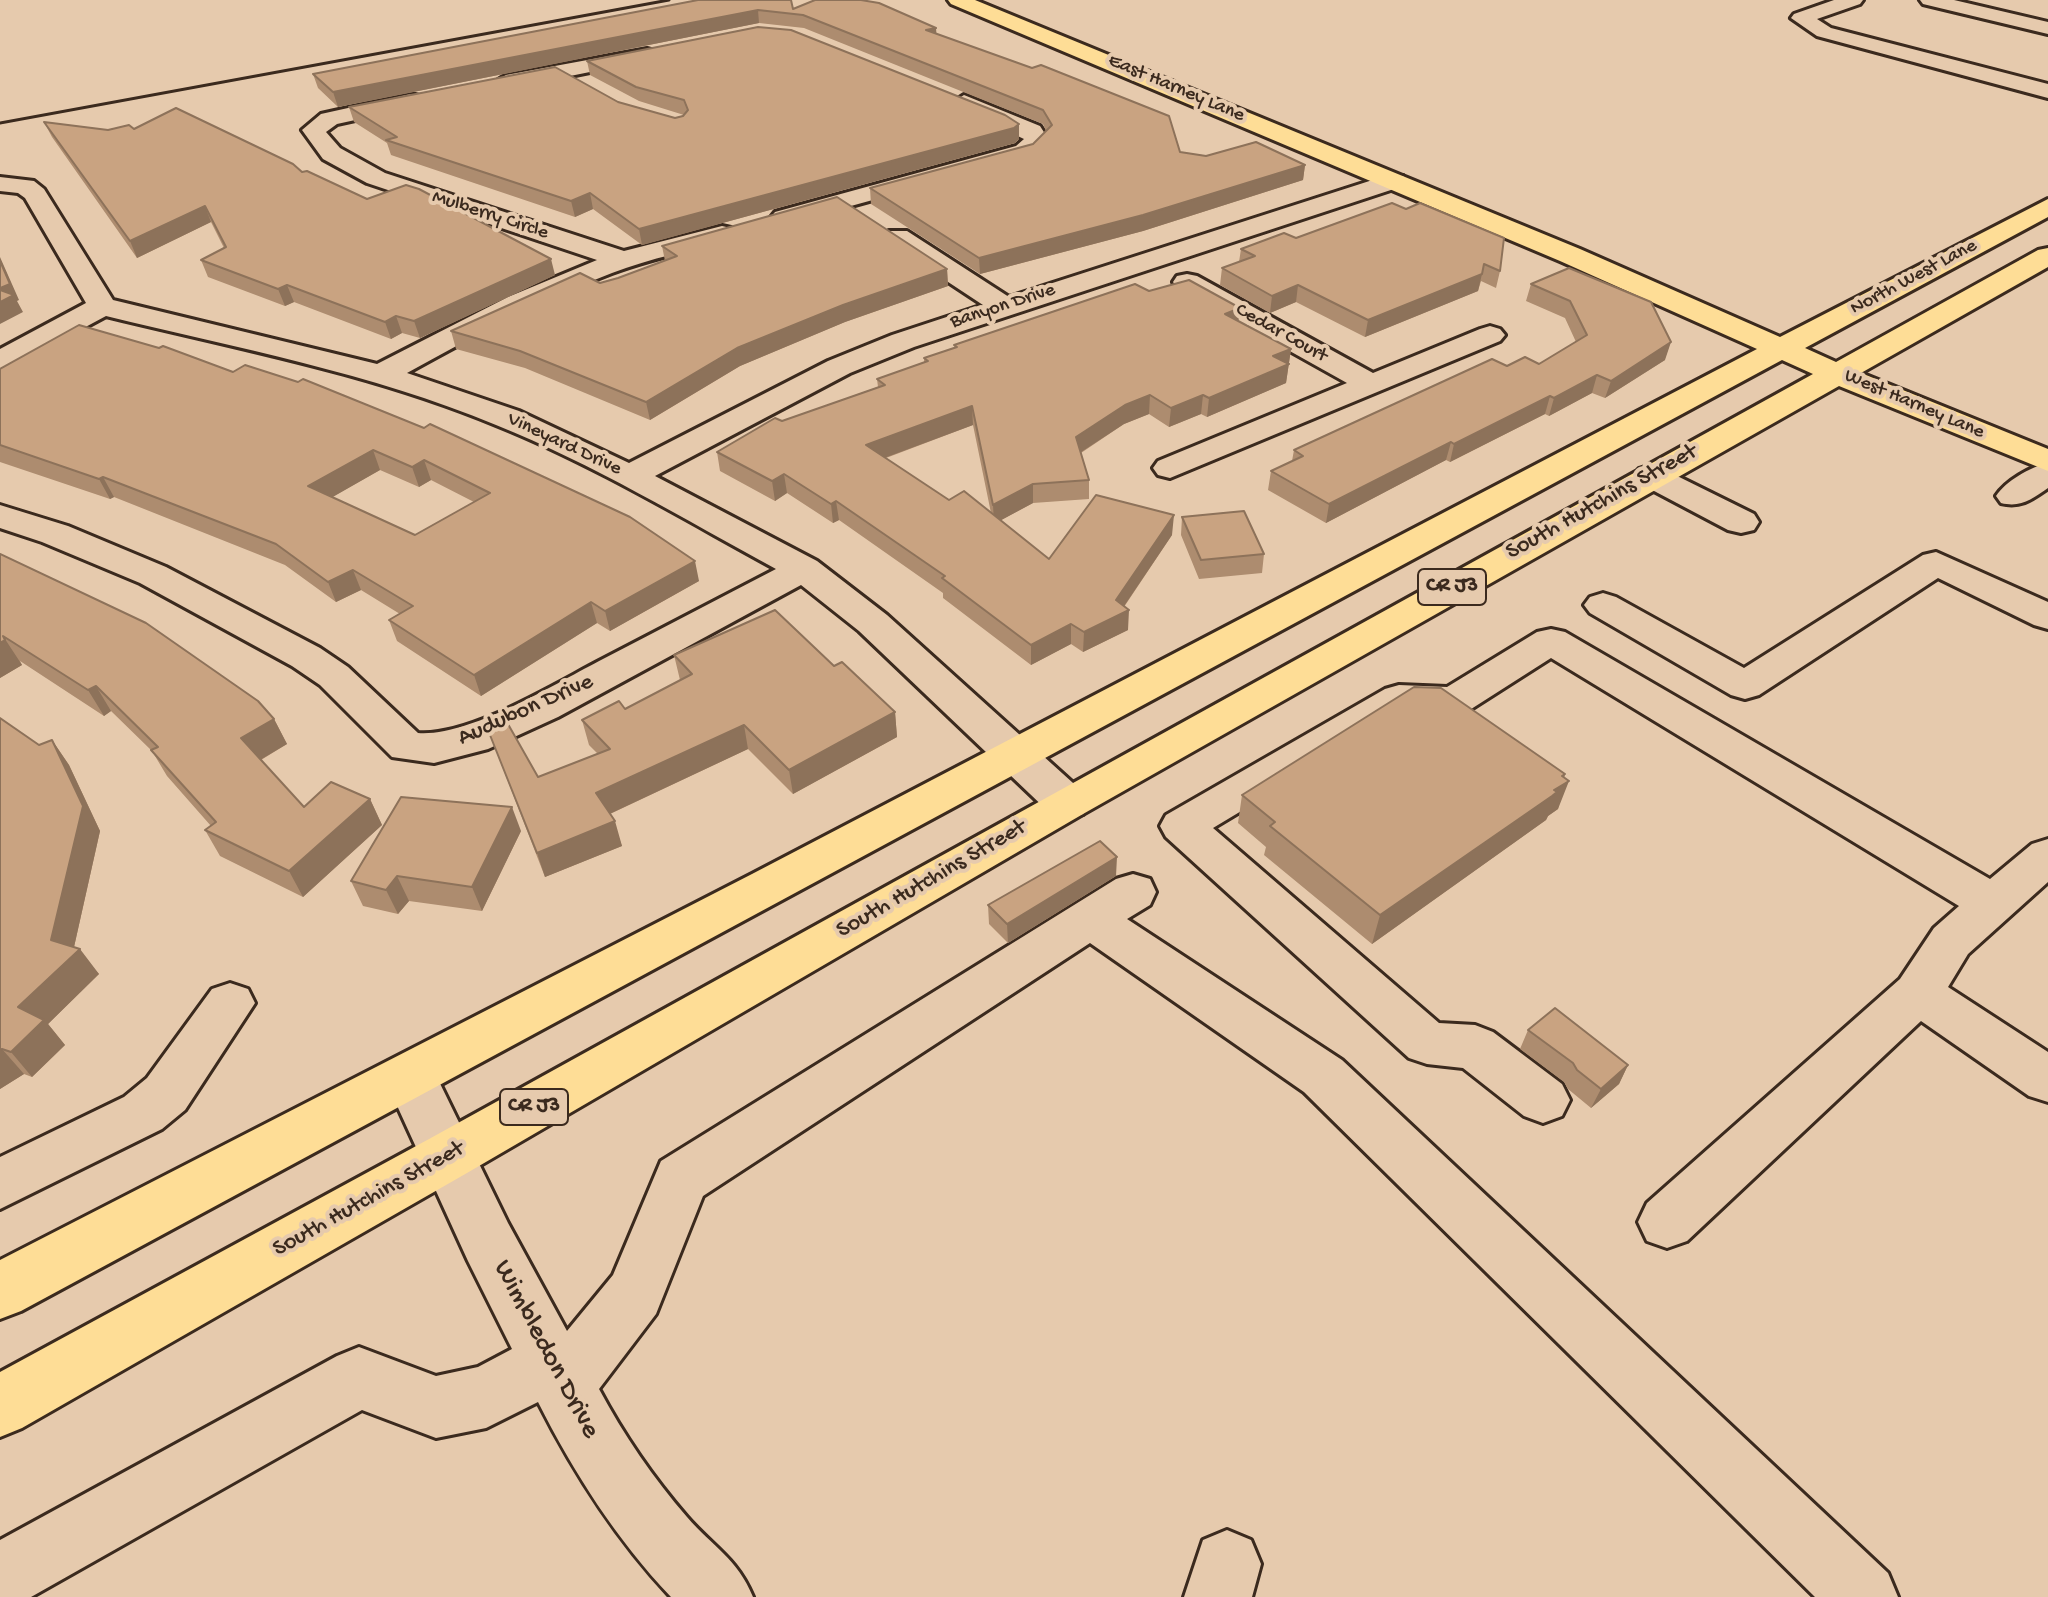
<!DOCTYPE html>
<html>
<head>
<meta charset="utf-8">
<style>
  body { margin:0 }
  canvas { display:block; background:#e6caad }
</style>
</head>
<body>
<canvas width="2048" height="1597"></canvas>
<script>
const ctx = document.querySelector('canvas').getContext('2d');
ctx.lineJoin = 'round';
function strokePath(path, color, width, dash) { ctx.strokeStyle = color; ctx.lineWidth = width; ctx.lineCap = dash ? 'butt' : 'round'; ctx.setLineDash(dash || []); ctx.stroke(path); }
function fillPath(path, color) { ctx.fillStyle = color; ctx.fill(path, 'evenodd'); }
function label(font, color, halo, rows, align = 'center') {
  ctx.font = font + ' "Gochi Hand",sans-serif'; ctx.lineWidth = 8; ctx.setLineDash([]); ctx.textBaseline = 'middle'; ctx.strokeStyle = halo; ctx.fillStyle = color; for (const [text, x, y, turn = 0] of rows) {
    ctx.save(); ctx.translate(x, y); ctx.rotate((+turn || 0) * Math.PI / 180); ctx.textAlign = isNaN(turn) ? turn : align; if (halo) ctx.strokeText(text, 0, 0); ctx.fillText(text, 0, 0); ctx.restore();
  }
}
const minor = new Path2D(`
  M1834 0H1863L1860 4 1817 19 1831 28 2048 84V98L1817 36 1791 18 1794 14Z
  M1920 0H1954L2048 22V34L1923 4Z
  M647 49 654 51 657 55 654 59 506 89 495 82 506 75Z
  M411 94 419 96 422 101 419 106 337 124 326 132 340 148 385 173 624 251 722 226 731 228 735 234 731 240C692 250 651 258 612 273 541 300 474 336 407 373L519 411 629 463 828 361 892 335 983 305 889 243 885 237 889 231H907L1009 297 1385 176H1403L1406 181 1403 186 914 347 850 373 655 476 817 561 887 615 1083 792 1089 803 1083 814 1067 819 1051 814 859 631 801 585 558 717 488 749 434 763 392 757 320 685 292 666 140 583 42 542 0 528V505L68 526 166 567 320 648 348 667 418 733C470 737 556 683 603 659 661 629 718 599 776 569 684 519 593 464 496 425 371 373 237 348 106 316L11 367 0 370V349L86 303 25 198 18 193 0 191V177L34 181 44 189 113 300 377 364 508 297 597 260 367 183 323 159 302 130 321 114Z
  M964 95 1040 126 1049 140 1032 156 793 222H775L771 217 775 212 1016 146 1024 139 956 107 953 102Z
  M1187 274 1197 276 1373 373 1480 329 1490 326 1500 329 1505 335 1500 341 1170 478 1158 475 1153 468 1158 461 1347 383 1177 288 1173 282 1177 276Z
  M2048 463V488C2032 499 2021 508 2001 503L1996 496C2006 481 2030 467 2048 463Z
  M1651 466 1663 469 1754 514 1759 522 1754 530 1741 533 1728 530 1639 483 1634 476 1639 469Z
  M1936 552 2048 602V629L2034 625 1938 578 1759 695 1745 699 1731 695 1590 613 1584 605 1590 597 1603 593 1616 597 1744 668 1923 555Z
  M1551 629 1565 632 1990 879 2032 844 2048 839V882L1968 954 1948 987 2048 1052V1102L2029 1096 1921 1021 1687 1241 1667 1248 1647 1241 1638 1222 1647 1203 1900 979 1934 928 1959 906 1551 658 1468 711 1454 714 1406 712 1213 828 1439 1023 1475 1025 1493 1032 1562 1084 1570 1100 1562 1116 1543 1123 1524 1116 1463 1068 1427 1064 1409 1058 1166 837 1160 826 1166 815 1385 689 1399 685 1447 687 1537 632Z
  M1133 874 1150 879 1156 892 1150 905 1127 919 1342 1060 1888 1573 1898 1597H1815L1304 1092 1090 943 703 1196 656 1314 599 1389C623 1434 654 1479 687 1517 713 1547 737 1558 753 1597H671C616 1539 574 1473 538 1402L486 1428 436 1438 362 1410 31 1597H0V1540L337 1356 359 1347 436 1376 478 1367 512 1349 468 1261 384 1077 391 1061 410 1055 429 1061 508 1223 567 1331 613 1275 661 1161 1116 879Z
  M230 983 248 989 255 1003 185 1110 162 1129 0 1209V1157L124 1097 147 1078 212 989Z
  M1227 1530 1251 1540 1261 1564 1252 1597H1184L1203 1540Z`);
const major = new Path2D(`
  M948 0H975L1580 249 1780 337 2048 199V217L1805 348 1836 362 2038 250 2048 248V267L1861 373 2048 449V471L1839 386 1083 814 467 1173 22 1428 0 1437V1372L429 1139 1813 374 1782 360 21 1311 0 1319V1260L752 874 1757 349 1560 261 951 4Z`);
const rail = new Path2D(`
  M0 123 669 0`);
const wall = new Path2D(`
  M698 0 793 9 937 34 1180 152 1206 156 1305 165 1303 180 1143 231 980 274 871 204 870 188 1033 144 1046 131 1043 124 804 28 759 23 338 107 318 88 313 74Z
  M587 61 1019 139 1015 143 642 245 593 209 575 217 391 155 387 143 354 122 349 107 618 102 675 118 684 115 639 101 590 75Z
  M44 122 108 130 134 129 302 172 555 275 420 338 402 333 391 339 294 302 285 306 208 277 201 260 224 248 211 222 137 258 52 137Z
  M1392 203 1500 271 1496 288 1481 281 1478 291 1365 337 1296 302 1270 313 1220 285 1222 268 1239 262 1241 249 1296 238Z
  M662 246 947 269 948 286 845 322 740 366 650 420 525 368 456 349 451 331 618 278 665 261Z
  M1569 268 1665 360 1605 398 1592 393 1549 416 1545 414 1450 462 1446 460 1326 523 1268 490 1271 471 1292 461 1294 450 1539 364 1576 342 1565 318 1526 301 1531 284Z
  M1149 291 1238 321 1291 349 1286 383 1207 417 1201 414 1169 427 1149 414 1124 424 1081 453 1089 480V499L1033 503 1001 520 1049 559 1172 535 1124 607 1128 630 1083 652 1071 644 1031 665 943 598V593L839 520 833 523 787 493 775 501 720 471 717 452 782 421 878 387 877 379 924 362V358L955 348 954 345ZM973 425 991 513 949 500 886 458Z
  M163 346 699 581 610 631 597 623 481 696 397 641 389 620 400 614 361 590 336 602 285 565 114 497 110 499 0 462V369L159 348ZM380 470 419 487 431 480 474 502 415 535 332 497Z
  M1182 517 1264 554 1262 573 1199 579 1181 535Z
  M0 554 274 719 287 744 261 760 304 807 370 799 382 825 303 897 220 856 205 830 211 826 167 776 152 751 111 711 104 716 20 661 22 665 0 678Z
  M674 655 834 666 895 712 897 737 793 794 748 749 610 814 622 846 545 877 486 725 538 777 598 754 589 745 582 720 625 709 680 680Z
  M0 718 39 745 52 740 69 765 100 831 74 947 99 974 48 1024 65 1045 32 1077 24 1074 0 1089Z
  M1565 774 1558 809 1548 816 1546 820 1372 944 1264 855 1266 847 1238 823 1242 795Z
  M521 831 482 911 409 901 398 914 363 906 351 881Z
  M1116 876 1008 943 989 924 988 905Z
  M1528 1030 1628 1065 1619 1084 1591 1108 1568 1089 1564 1082 1520 1049Z`);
const shadedWall = new Path2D(`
  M758 10 759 23 338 107 333 92Z
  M936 28 937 41 926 30Z
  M1019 124V139L1015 143 642 245 639 229Z
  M1305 165 1303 180 1143 231 980 274 979 258Z
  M590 193 593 209 575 217 571 201Z
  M205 206 211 222 137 258 130 241Z
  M0 257 19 300 17 301 23 312 0 324Z
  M551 259 555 275 420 338 414 321Z
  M947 269 948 286 845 322 740 366 650 420 646 402 737 348 843 305Z
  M1482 274 1478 291 1365 337 1368 320Z
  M287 285 294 302 285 306 278 289Z
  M1298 285 1296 302 1270 313 1272 296Z
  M1240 308 1238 326 1225 314Z
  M396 316 402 333 391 339 385 322Z
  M1671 342 1665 360 1605 398 1611 381Z
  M1291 349 1286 383 1207 417 1209 398 1273 356Z
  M1597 375 1592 393 1549 416 1554 398Z
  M1150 395 1149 414 1124 424 1075 456 1076 437 1125 405Z
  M1203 395 1201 414 1169 427 1171 408Z
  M1550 396 1545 414 1450 462 1454 444Z
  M972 406 973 425 868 464 866 445Z
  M1451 442 1446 460 1326 523 1329 504Z
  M373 450 380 470 317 506 308 486Z
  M424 460 431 480 419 487 412 467Z
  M784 474 787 493 775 501 772 481Z
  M103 477 114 497 110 499 99 479Z
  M1033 484V503L994 524 993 505Z
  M836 501 839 520 833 523 831 504Z
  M1174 515 1172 535 1118 615 1129 610 1128 630 1083 652 1084 632 1116 600Z
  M695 561 699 581 610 631 605 611Z
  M353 570 361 590 336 602 328 582Z
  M591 602 597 623 481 696 474 675Z
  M1071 624V644L1031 665V645Z
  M3 636 22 665 0 678V643Z
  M96 686 111 711 104 716 88 690Z
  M895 712 897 737 793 794 789 770Z
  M274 719 287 744 255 763 241 738Z
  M744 725 748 749 603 817 596 793Z
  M52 740 69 765 100 831 72 956 80 949 99 974 48 1024 65 1045 32 1077 11 1052 18 1007 51 940Z
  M1565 774 1561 786 1569 781 1558 809 1548 816 1546 820 1372 944 1380 915Z
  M370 799 382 825 303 897 289 871Z
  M512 807 521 831 482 911 472 887Z
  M615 821 622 846 545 877 537 853Z
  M1117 857 1116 876 1008 943 1007 924Z
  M397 876 409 901 398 914 386 890Z
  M2 1049 24 1074 0 1089V1050Z
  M1628 1065 1619 1084 1591 1108 1601 1089Z`);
const building = new Path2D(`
  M698 0H791L793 9 815 0H861L879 3 936 28 926 30 1032 68 1041 65 1169 116 1180 152 1206 156 1256 142 1305 165 1143 215 979 258 870 188 1033 144 1052 125 1043 110 803 15 758 10 333 92 313 74Z
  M758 27 791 30 1005 115 1019 124 1014 128 639 229 590 193 571 201 386 140 397 137 349 107 555 67 618 102 675 118 683 116 688 110 684 100 636 87 587 61Z
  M176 108 293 164 302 172 307 171 367 199 406 185 419 189 551 259 414 321 396 316 385 322 287 285 278 289 201 260 226 247 205 206 130 241 44 122 108 130 129 125 134 129Z
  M837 197 947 269 843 305 737 348 646 402 520 351 451 331 580 273 600 283 618 278 677 256 662 246Z
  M1392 203 1406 209 1420 203 1504 238 1500 271 1484 264 1482 274 1368 320 1298 285 1272 296 1222 268 1255 256 1241 249 1284 233 1296 238Z
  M0 261 10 284 0 288Z
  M1569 268 1651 302 1671 342 1611 381 1597 375 1554 398 1550 396 1454 444 1451 442 1329 504 1271 471 1303 456 1294 450 1492 359 1507 366 1525 357 1539 364 1587 335 1570 301 1531 284Z
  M1189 280 1240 308 1225 314 1291 349 1273 356 1289 364 1209 398 1203 395 1171 408 1150 395 1125 405 1076 437 1089 480 1033 484 993 505 972 406 866 445 949 500 964 491 1049 559 1096 495 1174 515 1116 600 1129 610 1084 632 1071 624 1031 645 942 578 945 576 836 501 831 504 784 474 772 481 717 452 775 418 782 421 885 385 877 379 928 361 924 358 957 347 954 345 1135 284 1149 291Z
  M0 290 14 295 0 302Z
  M79 325 159 348 163 346 233 372 245 365 298 382 303 379 424 428 430 424 630 517 695 561 605 611 591 602 474 675 389 620 413 606 353 570 328 582 276 544 103 477 99 479 0 445V369ZM373 450 412 467 424 460 490 493 415 535 308 486Z
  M1244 511 1264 554 1201 560 1182 517Z
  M0 554 146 623 258 701 274 719 241 738 304 807 331 782 370 799 289 871 205 830 216 822 151 750 158 747 96 686 88 690 3 636 5 640 0 643Z
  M775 610 834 666 842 662 895 712 789 770 744 725 596 793 615 821 537 853 486 725 504 717 538 777 610 749 582 720 619 701 625 709 692 674 674 655Z
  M1414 687 1441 688 1565 774 1562 776 1569 781 1554 790 1557 792 1552 796 1380 915 1270 826 1275 822 1242 795Z
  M0 718 39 745 52 740 83 806 51 940 80 949 18 1007 44 1020 11 1052 2 1049 0 1050Z
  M401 797 512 807 472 887 397 876 386 890 351 881Z
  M1100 841 1117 857 1007 924 988 905Z
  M1555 1008 1628 1065 1601 1089 1577 1070 1573 1063 1528 1030Z`);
const farStreetnames = [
  ["East Harney Lane",1176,89,23],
  ["Mulberry Circle",490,216,18],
  ["North West Lane",1914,278,-28],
  ["Banyon Drive",1003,307,-18],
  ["Cedar Court",1281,334,29],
  ["West Harney Lane",1914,405,23],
  ["Vineyard Drive",564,445,25]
];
const shields = [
  [1452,587,68],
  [534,1107,68]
];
const shieldNames = [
  ["CR J3",1452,587],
  ["CR J3",534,1107]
];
const streetNames = [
  ["South Hutchins Street",1602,503,-29],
  ["Audubon Drive",526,711,-24],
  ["South Hutchins Street",932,880,-30],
  ["South Hutchins Street",369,1200,-29]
];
const nearStreetnames = [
  ["Wimbledon Drive",545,1350,62]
];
strokePath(minor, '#3b2a1e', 6);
strokePath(major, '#3b2a1e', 6);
fillPath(minor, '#e6caad');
fillPath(major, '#fedd96');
strokePath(rail, '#3b2a1e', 3);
fillPath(wall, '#ad8c6f');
fillPath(shadedWall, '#8d725a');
fillPath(building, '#c9a381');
strokePath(building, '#8d725a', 2);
label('20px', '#3b2a1e', '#e6caad', farStreetnames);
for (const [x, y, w] of shields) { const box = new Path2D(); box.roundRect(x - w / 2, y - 18, w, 36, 6); ctx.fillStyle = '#e6caad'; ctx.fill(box); strokePath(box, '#3b2a1e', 2); }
label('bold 22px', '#3b2a1e', null, shieldNames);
label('24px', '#3b2a1e', '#e6caad', streetNames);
label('28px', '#3b2a1e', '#e6caad', nearStreetnames);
</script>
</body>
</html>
